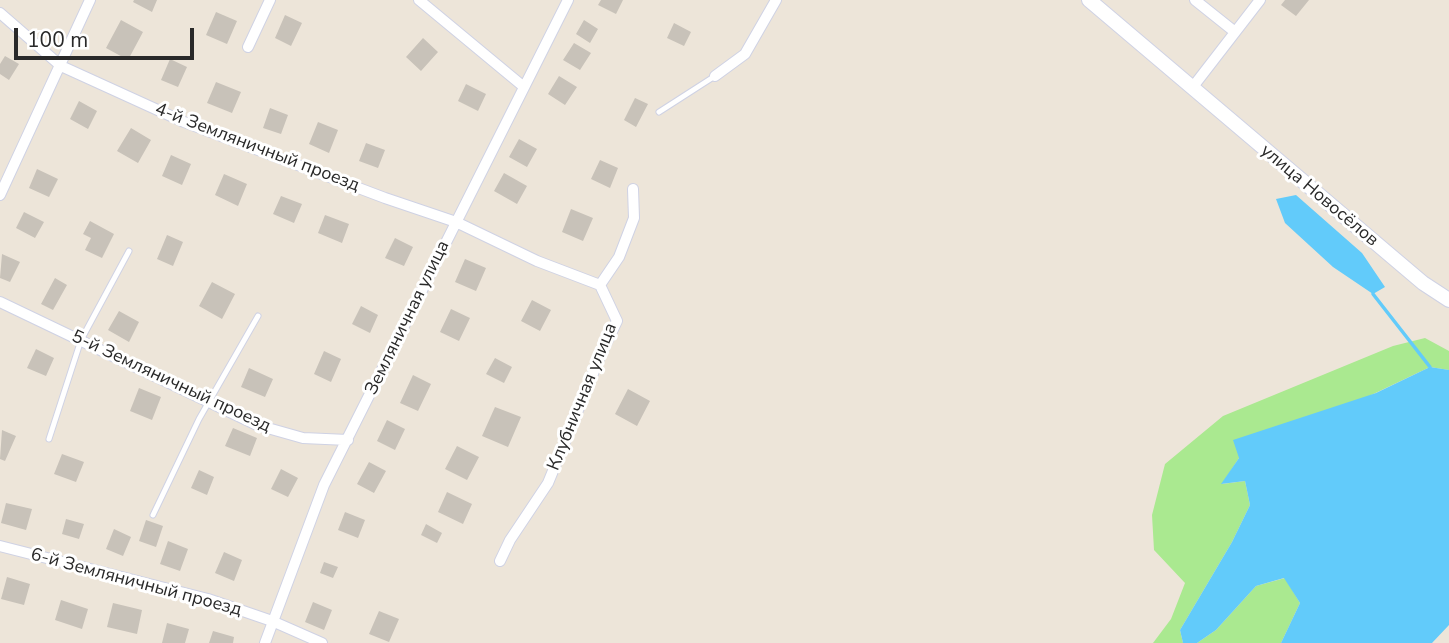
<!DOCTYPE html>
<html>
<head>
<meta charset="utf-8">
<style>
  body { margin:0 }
  #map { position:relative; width:1449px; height:643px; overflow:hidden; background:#ede5d9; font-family:"Nunito Sans",sans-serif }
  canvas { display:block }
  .scale { position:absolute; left:14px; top:28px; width:180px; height:32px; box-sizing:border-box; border:4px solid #292929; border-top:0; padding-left:9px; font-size:21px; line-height:24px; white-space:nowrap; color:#292929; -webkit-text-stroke:5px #fff; paint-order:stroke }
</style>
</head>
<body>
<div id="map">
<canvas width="1449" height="643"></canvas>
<div class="scale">100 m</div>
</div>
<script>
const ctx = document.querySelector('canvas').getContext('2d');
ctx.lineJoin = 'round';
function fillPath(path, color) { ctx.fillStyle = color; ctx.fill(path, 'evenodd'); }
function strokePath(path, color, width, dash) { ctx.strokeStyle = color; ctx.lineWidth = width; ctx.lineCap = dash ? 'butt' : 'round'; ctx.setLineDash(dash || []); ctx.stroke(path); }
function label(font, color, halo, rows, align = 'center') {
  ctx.font = font + ' "Nunito Sans",sans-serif'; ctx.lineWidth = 6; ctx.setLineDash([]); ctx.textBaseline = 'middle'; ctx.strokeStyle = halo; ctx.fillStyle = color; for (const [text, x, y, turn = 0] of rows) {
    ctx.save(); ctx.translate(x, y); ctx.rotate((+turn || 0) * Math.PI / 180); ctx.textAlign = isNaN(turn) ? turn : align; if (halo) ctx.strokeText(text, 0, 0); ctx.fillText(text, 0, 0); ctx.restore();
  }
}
const green = new Path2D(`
  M1425 338 1449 351V370L1430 367 1239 458 1222 484 1245 481 1250 505 1232 542 1180 630 1183 643H1153L1171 619 1185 583 1154 550 1152 515 1165 464 1223 416 1393 346Z
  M1285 578 1300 603 1281 643H1197L1216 630 1256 586Z`);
const water = new Path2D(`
  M1296 195 1362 253 1385 287 1373 294 1333 267 1285 223 1276 199Z
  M1430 367 1449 370V625L1432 643H1281L1300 603 1284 578 1256 586 1216 630 1197 643H1183L1180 630 1232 542 1250 505 1245 481 1221 484 1239 458 1233 440 1376 393Z`);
const stream = new Path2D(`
  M1373 294 1430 367`);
const building = new Path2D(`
  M134 0H157L152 12 133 2Z
  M601 0H623L616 14 598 5Z
  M1285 0H1309L1296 16 1281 5Z
  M216 12 237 21 227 44 206 35Z
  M285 15 302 23 291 46 275 38Z
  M121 20 143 32 128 60 106 48Z
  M584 20 598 29 590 43 576 34Z
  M674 23 691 32 684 46 667 38Z
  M423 38 438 52 421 71 406 57Z
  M574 43 591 53 580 70 563 60Z
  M5 56 19 64 9 80 0 74V64Z
  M170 59 187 67 178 87 161 80Z
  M559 76 577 87 565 105 548 94Z
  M216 82 241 92 232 113 207 103Z
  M466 84 486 94 478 111 458 101Z
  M635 98 648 104 636 127 624 120Z
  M79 101 97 111 88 129 70 119Z
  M270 108 288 115 281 134 263 128Z
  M318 122 338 130 329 153 309 144Z
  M131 128 151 140 138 163 117 151Z
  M519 139 537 149 527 167 509 157Z
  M366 143 385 150 378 168 359 161Z
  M171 155 191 164 182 185 162 176Z
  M600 160 618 168 610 188 591 179Z
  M37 169 58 179 49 197 29 188Z
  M504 173 527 186 517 204 494 191Z
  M224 174 247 184 238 206 215 195Z
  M281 196 302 204 294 223 273 214Z
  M571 209 593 218 583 241 562 232Z
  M24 212 44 222 35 238 16 228Z
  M325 215 349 224 342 243 318 233Z
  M90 221 114 234 102 258 85 250 91 238 83 234Z
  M167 235 183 242 173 266 157 259Z
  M395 238 413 247 404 266 385 258Z
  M2 254 20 262 10 282 0 278Z
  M465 259 486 268 476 291 455 282Z
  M55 278 67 285 53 310 41 304Z
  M212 282 235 294 222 319 199 306Z
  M532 300 551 310 540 331 521 321Z
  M361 306 378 315 370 333 352 324Z
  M451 309 470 318 459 341 440 332Z
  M119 311 139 322 129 342 108 330Z
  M36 349 54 358 46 376 27 368Z
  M324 351 341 359 331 382 314 374Z
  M495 358 512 367 504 383 486 374Z
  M249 368 273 379 265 397 241 387Z
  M413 375 431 384 418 411 400 403Z
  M139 388 161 397 152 420 130 411Z
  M628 389 650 401 637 426 615 414Z
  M495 407 521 417 508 447 482 436Z
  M387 420 405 429 395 450 377 441Z
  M233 428 257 438 250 456 225 446Z
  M2 430 16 436 5 461 0 459Z
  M457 446 479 457 467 480 445 469Z
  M62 454 84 462 76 482 54 474Z
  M369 462 386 471 374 493 357 484Z
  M281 469 298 478 288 497 271 489Z
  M199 470 214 477 207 495 191 488Z
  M447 492 472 504 463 524 438 512Z
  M6 503 32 509 26 530 1 523Z
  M345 512 365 520 358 538 338 530Z
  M66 519 84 524 79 539 62 534Z
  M146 520 163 526 156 547 139 541Z
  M426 524 442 533 437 543 421 535Z
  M114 529 131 537 123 556 106 549Z
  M168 541 188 549 180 571 160 564Z
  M224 552 242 560 234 581 215 573Z
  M324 562 338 567 333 578 320 573Z
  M7 577 30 584 24 605 1 599Z
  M61 600 88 609 82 629 55 620Z
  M313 602 332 610 324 630 305 622Z
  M113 603 142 610 137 634 107 627Z
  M379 611 399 619 389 642 369 634Z
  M167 623 189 629 185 643H162Z
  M213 631 234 637 233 643H209Z`);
const lane = new Path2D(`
  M659 112 715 76
  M49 439 81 340 129 251
  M153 515 199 419 258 316`);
const street = new Path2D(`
  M419 0 524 87
  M1195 0 1235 32
  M0 13 61 66 184 122 385 198 456 222 537 261 600 285
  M248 47 270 0
  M715 76 745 54 776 0
  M1192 88 1260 0
  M0 195 90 0
  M600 285 619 257 634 218 633 189
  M0 302 257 425 303 438 348 440
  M0 546 208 599 272 621 322 643
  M500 561 510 540 548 483 601 354 617 321 600 285
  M265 643 324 485 568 0`);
const secondary = new Path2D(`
  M1089 0 1423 283 1449 300`);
const streetNames = [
  ["4-й Земляничный проезд",257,148,21],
  ["улица Новосёлов",1319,196,40],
  ["Земляничная улица",408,318,-64],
  ["5-й Земляничный проезд",171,382,25],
  ["Клубничная улица",583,397,-68],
  ["6-й Земляничный проезд",136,583,15]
];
fillPath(green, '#aae990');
fillPath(water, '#62cbfa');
strokePath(stream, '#62cbfa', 3.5);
fillPath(building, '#c8c2b9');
strokePath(lane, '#cfd2e4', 7);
strokePath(street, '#cfd2e4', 12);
strokePath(secondary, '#cfd2e4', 16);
strokePath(lane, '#fff', 5);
strokePath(street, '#fff', 10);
strokePath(secondary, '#fff', 14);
label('18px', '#292929', '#fff', streetNames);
</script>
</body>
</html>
